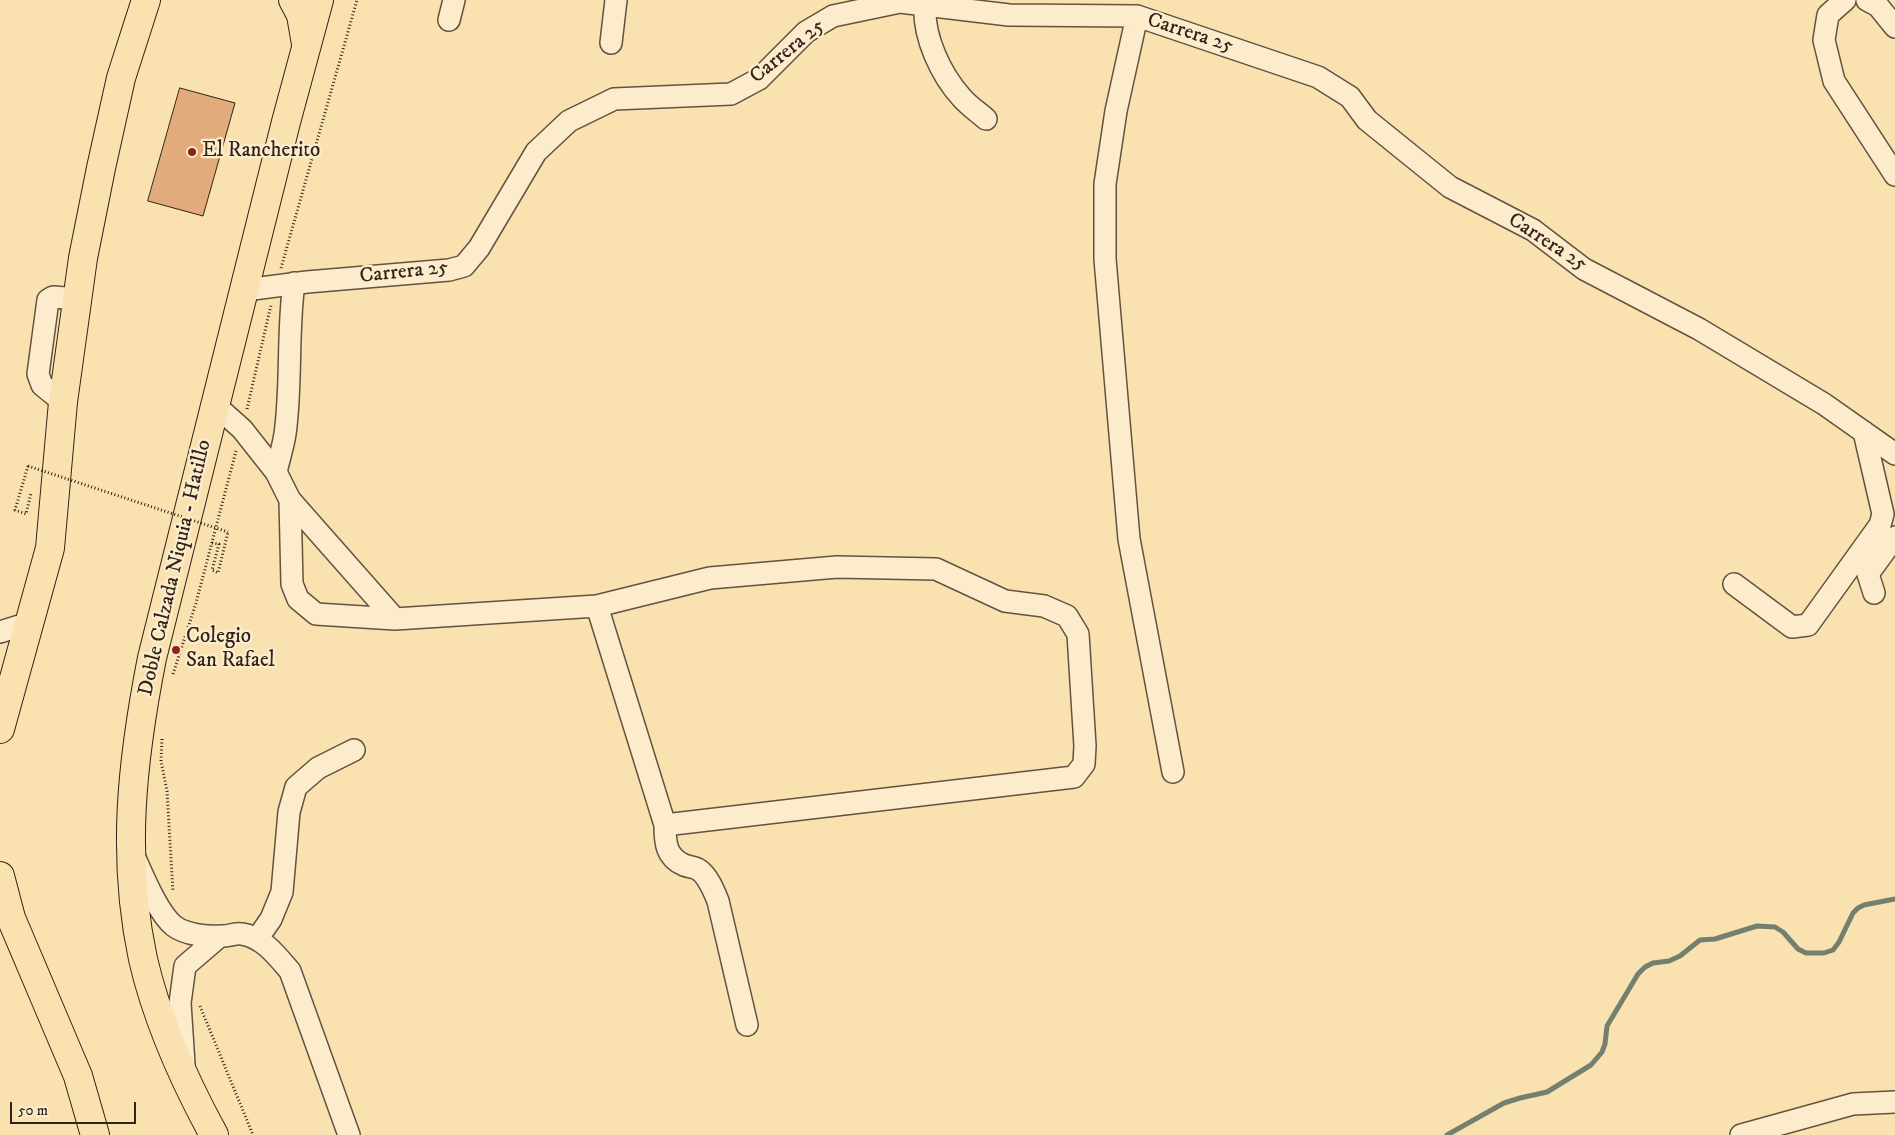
<!DOCTYPE html>
<html>
<head>
<meta charset="utf-8">
<style>
  body { margin:0 }
  #map { position:relative; width:1895px; height:1135px; overflow:hidden; background:#fae1b0; font-family:"IM FELL DW Pica",serif }
  canvas { display:block }
  .scale { position:absolute; left:10px; top:1102px; width:126px; height:22px; box-sizing:border-box; border:2px solid #30231a; border-top:0; padding-left:6px; font-size:15px; line-height:18px; white-space:nowrap; color:#30231a; -webkit-text-stroke:4px #fceccc; paint-order:stroke }
</style>
</head>
<body>
<div id="map">
<canvas width="1895" height="1135"></canvas>
<div class="scale">50 m</div>
</div>
<script>
const ctx = document.querySelector('canvas').getContext('2d');
ctx.lineJoin = 'round';
function strokePath(path, color, width, dash) { ctx.strokeStyle = color; ctx.lineWidth = width; ctx.lineCap = dash ? 'butt' : 'round'; ctx.setLineDash(dash || []); ctx.stroke(path); }
function fillPath(path, color) { ctx.fillStyle = color; ctx.fill(path, 'evenodd'); }
function label(font, color, halo, rows, align = 'center') {
  ctx.font = font + ' "IM FELL DW Pica",serif'; ctx.lineWidth = 4.5; ctx.setLineDash([]); ctx.textBaseline = 'middle'; ctx.strokeStyle = halo; ctx.fillStyle = color; for (const [text, x, y, turn = 0] of rows) {
    ctx.save(); ctx.translate(x, y); ctx.rotate((+turn || 0) * Math.PI / 180); ctx.textAlign = isNaN(turn) ? turn : align; if (halo) ctx.strokeText(text, 0, 0); ctx.fillText(text, 0, 0); ctx.restore();
  }
}
const stream = new Path2D(`
  M1447 1135 1504 1103 1520 1098 1547 1092 1591 1065 1602 1052 1605 1044 1607 1026 1638 974 1645 967 1653 963 1669 961 1680 956 1700 940 1715 939 1757 926 1775 927 1783 932 1798 949 1806 953H1824L1833 950 1839 942 1853 913 1858 908 1864 905 1895 899`);
const building = new Path2D(`
  M180 88 235 103 203 216 148 201Z`);
const path = new Path2D(`
  M281 268 357 0
  M247 409 271 305
  M28 466 15 510 26 514 31 493
  M212 543 219 544 212 570 218 573 228 532
  M173 674 196 603 236 451
  M162 739 161 761 167 791 173 892
  M200 1006 253 1135`);
const minor = new Path2D(`
  M1845 0 1828 15 1824 40 1834 81 1895 175
  M1867 0 1878 6 1895 27
  M925 5C923 37 941 75 962 98 969 106 978 112 986 119
  M1137 16 1116 111 1105 184V259L1129 539 1173 772
  M449 20 454 0
  M611 43 616 0
  M245 290 307 282 449 270 464 266 479 248 536 152 569 121 614 99 731 94 759 79 806 32 833 16 900 2 1009 15 1137 16 1318 77 1350 97 1367 120 1450 187 1533 230 1584 269 1699 329 1824 404 1895 454
  M63 402 42 385 38 374 48 300 53 297 78 299
  M215 405 242 429 276 472 290 500 292 584 298 599 316 614 395 619 597 606 710 578 837 567 936 569 1005 601 1044 606 1067 616 1078 634 1085 746 1084 764 1074 777 665 825
  M276 472C279 459 283 447 285 434 292 384 287 333 294 283
  M290 500 395 619
  M1734 584 1792 627 1808 625 1880 525 1883 514 1864 432
  M1874 593 1868 574 1895 537
  M597 606 665 825C665 843 666 857 684 865 689 867 695 867 699 870 708 876 714 891 718 901L747 1025
  M0 632 29 623
  M134 856C143 876 158 913 174 926 186 935 208 937 223 936 229 936 236 933 242 934 263 937 277 956 290 971L349 1135
  M257 939 271 919 282 892 289 812 296 787 318 768 354 750
  M184 1064 180 1003 185 966 220 936
  M1741 1135 1853 1104 1895 1102`);
const highway = new Path2D(`
  M293 0 301 15 306 44
  M0 729 50 548 63 402 83 258 101 168 121 78 146 0
  M0 876 11 918 78 1076 95 1135
  M214 1135C184 1080 157 1020 143 959 121 856 132 760 152 658L286 122 319 0`);
const pathBridge = new Path2D(`
  M28 466 228 532`);
const markers = [
  [192,152,5,"#8f2418"],
  [176,650,5,"#8f2418"]
];
const streetNames = [
  ["Carrera 25",1190,34,18],
  ["Carrera 25",788,52,-39],
  ["Carrera 25",1547,243,33],
  ["Carrera 25",404,273,-6],
  ["Doble Calzada Niquia - Hatillo",176,568,-77]
];
const poiNames = [
  ["El Rancherito",202,152],
  ["Colegio",186,638],
  ["San Rafael",186,662]
];
strokePath(stream, '#73806f', 5);
fillPath(building, '#e1ab7c');
strokePath(building, '#30231a', 1);
strokePath(minor, '#625240', 24);
strokePath(highway, '#30231a', 30);
strokePath(path, '#30231a', 3, [1, 2.5]);
strokePath(minor, '#fceccc', 21);
strokePath(highway, '#fae1b0', 28);
strokePath(pathBridge, '#30231a', 3, [1, 2.5]);
for (const [x, y, r, color] of markers) { const dot = new Path2D(); dot.arc(x, y, r, 0, 2 * Math.PI); ctx.fillStyle = color; ctx.fill(dot); strokePath(dot, '#fceccc', 2); }
label('21px', '#30231a', '#fceccc', streetNames);
label('21px', '#30231a', '#fceccc', poiNames, 'left');
</script>
</body>
</html>
